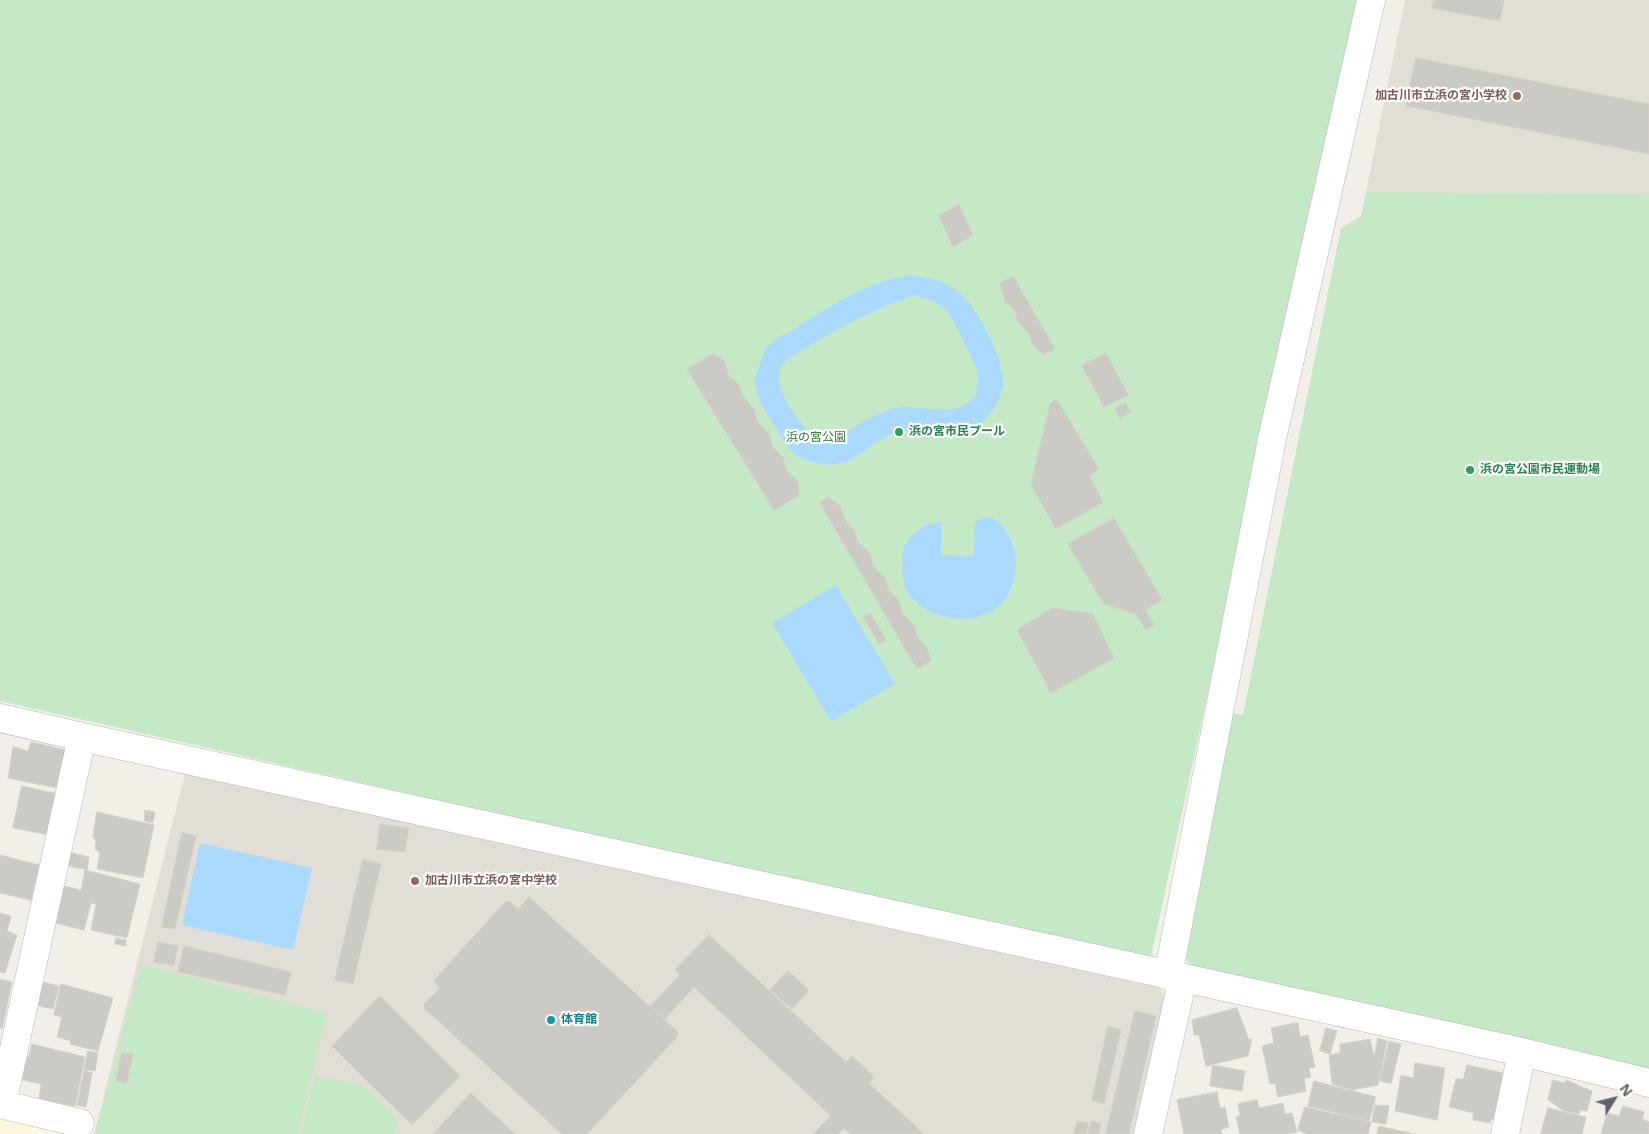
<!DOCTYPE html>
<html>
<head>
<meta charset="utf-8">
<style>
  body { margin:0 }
  #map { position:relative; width:1649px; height:1134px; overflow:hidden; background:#f1efe8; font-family:"Noto Sans",sans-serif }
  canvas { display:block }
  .north { position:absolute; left:1589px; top:1074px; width:50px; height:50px; -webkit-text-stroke:4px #fff; paint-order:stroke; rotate:54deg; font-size:14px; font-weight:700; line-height:20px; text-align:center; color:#5f6368 }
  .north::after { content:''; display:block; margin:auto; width:18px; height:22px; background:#5f6368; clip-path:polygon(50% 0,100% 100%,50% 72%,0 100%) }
</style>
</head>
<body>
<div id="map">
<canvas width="1649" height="1134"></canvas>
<div class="north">N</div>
</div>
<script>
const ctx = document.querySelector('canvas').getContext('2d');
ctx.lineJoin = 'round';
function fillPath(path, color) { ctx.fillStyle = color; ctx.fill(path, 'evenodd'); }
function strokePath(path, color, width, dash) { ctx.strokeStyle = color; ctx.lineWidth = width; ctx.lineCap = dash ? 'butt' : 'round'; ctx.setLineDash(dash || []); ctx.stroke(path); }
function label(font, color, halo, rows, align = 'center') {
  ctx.font = font + ' "Noto Sans","Noto Sans JP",sans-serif'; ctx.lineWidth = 4.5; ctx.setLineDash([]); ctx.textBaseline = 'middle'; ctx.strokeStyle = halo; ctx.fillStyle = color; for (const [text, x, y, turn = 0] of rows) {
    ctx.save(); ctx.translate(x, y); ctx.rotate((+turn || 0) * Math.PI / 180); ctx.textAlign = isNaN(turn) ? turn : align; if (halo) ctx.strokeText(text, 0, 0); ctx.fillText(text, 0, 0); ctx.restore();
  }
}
const commercial = new Path2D(`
  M0 1119 67 1134H0Z`);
const education = new Path2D(`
  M1405 0H1649V193L1366 192Z
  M185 774 1160 988 1166 1002 1136 1134H94Z`);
const green = new Path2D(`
  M0 0H1357L1150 961 0 701Z
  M1366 192 1649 193V1069L1195 968 1182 956 1229 713 1243 715 1341 228 1361 216Z
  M141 964 327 1013 298 1134H95Z
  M315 1076 365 1086 398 1119 394 1134H301Z`);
const water = new Path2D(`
  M912 275C930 278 947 281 961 294 979 311 1005 359 1003 385 1001 400 992 413 981 423 961 440 935 431 911 431 907 431 901 431 896 432 870 442 852 469 822 464 791 458 788 448 773 423 764 408 752 392 756 374 758 368 764 351 768 346 773 340 785 334 793 330 830 306 868 281 912 275ZM915 295 931 300 947 310 960 333 978 371 976 396C972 399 968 403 964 405 943 417 915 402 892 409 885 410 856 425 850 429 835 439 836 443 816 442 803 425 773 392 780 370 781 365 786 361 789 358 831 333 869 310 915 295Z
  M982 518C985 518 990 517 993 518 997 520 1001 525 1004 528 1024 552 1018 601 988 613 980 617 970 618 962 619 940 619 915 608 905 587 904 584 904 579 903 575 902 568 902 560 903 553 906 536 925 521 941 522V555L974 556 975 522Z
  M836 585 895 684 831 721 772 623Z
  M200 843 312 868 293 950 182 925Z`);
const building = new Path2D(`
  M1434 0H1504L1500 21 1432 8Z
  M1416 58 1649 104V154L1406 106Z
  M959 204 973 235 953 247 939 216Z
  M1013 276 1055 349 1044 355 1032 344 1030 335 1018 322 1014 309 1005 301 1000 283Z
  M1106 353 1128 395 1104 407 1082 366Z
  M713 354 724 360 729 376 740 386 742 395 754 409 757 422 769 434 773 447 783 457 787 471 798 481 799 496 774 510 687 369Z
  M1057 400 1099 469 1089 476 1103 502 1056 529 1031 485 1050 404Z
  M1126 403 1131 412 1120 418 1115 409Z
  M828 497 839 505 846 521 855 532 858 542 870 553 874 567 885 578 889 591 898 599 903 614 914 625 917 636 927 648 931 661 917 669 820 503Z
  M1114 518 1162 600 1145 610 1154 625 1146 630 1136 614 1104 604 1068 544Z
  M1053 608 1093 614 1114 658 1051 693 1017 630Z
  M871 614 886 640 879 644 863 617Z
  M31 742 66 750 57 788 8 778 13 747 28 751Z
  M22 786 58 794 49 835 13 828Z
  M145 810 155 812 153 823 145 821Z
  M97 812 154 825 143 878 97 869 100 852 95 849 96 840 93 837Z
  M380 824 409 828 405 852 377 849Z
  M182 832 196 836 175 929 162 927Z
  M68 852 89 857 87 870 65 865Z
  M0 855 39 865 31 900 0 893Z
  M363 859 381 864 353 984 335 980Z
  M85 870 140 884 127 938 91 930 96 904 91 903 84 930 51 922 59 885 81 890Z
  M529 897 678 1032 677 1037 587 1134H562L424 1008V1004L440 988 435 983 434 980 506 901 510 902 518 909Z
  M0 913 11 916 7 931 17 935 5 973 0 972Z
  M709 935 846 1062 852 1056 874 1077 869 1083 924 1134H851L844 1128 838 1134H813L831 1116 694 987 665 1019 650 1006 680 975 675 970Z
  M116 938 126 940V946L115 944Z
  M158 942 178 946 174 965 154 962Z
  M184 946 291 972 285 995 178 972Z
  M788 971 809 990 792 1009 770 990Z
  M0 979 12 982 2 1029 0 1028Z
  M35 980 59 986 53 1009 30 1004Z
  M61 984 113 998 98 1051 70 1044 71 1041 57 1037 62 1017 54 1015Z
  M380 996 460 1076 412 1125 332 1046Z
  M1237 1008 1249 1040 1252 1039 1248 1056 1206 1066 1199 1035H1194L1192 1020Z
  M1135 1011 1156 1016 1129 1134H1106Z
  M1298 1023 1300 1037 1308 1035 1315 1067 1309 1068 1311 1077 1304 1079 1306 1091 1278 1097 1275 1083 1270 1084 1262 1046 1274 1043 1271 1028Z
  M1108 1026 1121 1030 1104 1104 1092 1101Z
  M1326 1028 1337 1031 1330 1054 1320 1051Z
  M1378 1038 1387 1041 1378 1085 1352 1090 1332 1084 1329 1055 1340 1053V1044L1370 1039 1374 1057Z
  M1389 1041 1401 1044 1391 1084 1380 1081Z
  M32 1044 85 1057 75 1106 39 1099 41 1084 18 1079 23 1056 29 1057Z
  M88 1051 98 1053 95 1071 84 1070Z
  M122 1053 133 1054 127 1083 116 1081Z
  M1415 1063 1445 1068 1437 1120 1395 1111 1401 1075 1413 1078Z
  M1213 1065 1245 1071 1242 1091 1210 1086Z
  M1467 1065 1503 1073 1497 1120 1491 1119 1490 1123 1473 1120V1113L1449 1107 1456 1079H1463Z
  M84 1071 92 1073 86 1107 77 1105Z
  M1553 1080 1565 1083 1566 1080 1592 1091 1587 1111 1580 1110 1579 1114 1564 1111 1548 1100Z
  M1314 1081 1376 1097 1369 1121 1308 1106Z
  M1217 1092 1220 1108 1225 1107 1229 1127 1221 1129 1222 1134H1184L1177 1100Z
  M471 1093 515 1134H433Z
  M1257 1100 1259 1108 1283 1103 1285 1114 1292 1113 1297 1132 1287 1134H1240L1236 1117 1240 1116 1238 1104Z
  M1375 1105 1389 1106 1386 1124 1372 1122Z
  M1623 1106 1644 1112 1642 1119 1649 1122V1134H1601L1607 1113 1619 1116Z
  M1305 1107 1371 1122 1368 1134H1308L1298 1130Z
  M1548 1108 1586 1117 1582 1134H1541Z
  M1077 1121 1088 1123 1086 1134H1074Z
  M1091 1121 1101 1123 1099 1134H1088Z
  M1379 1126 1414 1134H1377Z`);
const street = new Path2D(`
  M0 718 82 737 1522 1052 1649 1083
  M1168 976 1272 439 1371 0
  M0 1104 80 1123
  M2 1104 82 737
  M1148 1134 1183 978
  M1505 1134 1522 1052`);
const markers = [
  [1517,96,5,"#8d6e63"],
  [899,432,5,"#2e9e5b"],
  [1470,470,5,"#2e9e5b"],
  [415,881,5,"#8d6e63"],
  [551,1020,5,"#0f9aa8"]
];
const educationNames = [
  ["加古川市立浜の宮小学校",1507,96],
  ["加古川市立浜の宮中学校",425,881,"left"]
];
const leisureNames = [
  ["浜の宮市民プール",909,432],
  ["浜の宮公園市民運動場",1480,470]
];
const parkNames = [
  ["浜の宮公園",816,438]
];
const cultureNames = [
  ["体育館",561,1020]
];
fillPath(commercial, '#fef7e0');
fillPath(education, '#e1ded6');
fillPath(green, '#c5e8c5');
fillPath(water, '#aadaff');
fillPath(building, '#cccac5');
strokePath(building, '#d6d1c6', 1);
strokePath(street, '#b5b8bc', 29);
strokePath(street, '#fff', 28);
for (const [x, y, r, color] of markers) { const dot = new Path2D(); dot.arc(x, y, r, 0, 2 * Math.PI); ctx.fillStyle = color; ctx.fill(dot); strokePath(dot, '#fff', 2); }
label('bold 12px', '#785e54', '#fff', educationNames, 'right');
label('bold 12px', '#27864d', '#fff', leisureNames, 'left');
label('12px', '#348238', '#fff', parkNames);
label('bold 12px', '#0d838f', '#fff', cultureNames, 'left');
</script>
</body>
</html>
